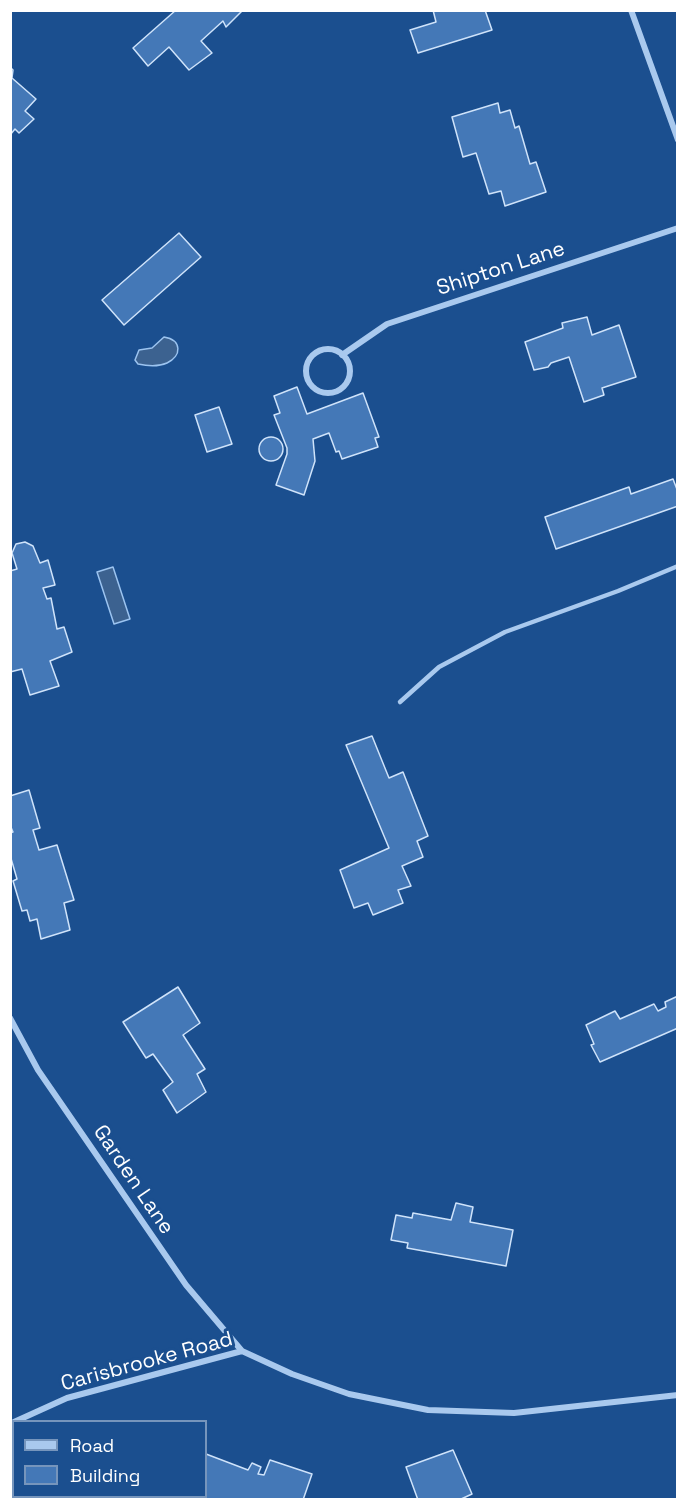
<!DOCTYPE html>
<html>
<head>
<meta charset="utf-8">
<style>
  body { margin:0 }
  #map { position:relative; width:688px; height:1510px; overflow:hidden; background:#1b4f8f; font-family:"Space Grotesk",sans-serif }
  canvas { display:block }
  .frame { position:absolute; inset:0; border:12px solid #fff; pointer-events:none }
  .legend { position:absolute; left:12px; top:1420px; width:195px; height:78px; box-sizing:border-box; background:#1b4f8f; border:2px solid #7695bc; margin:0; padding:8px 10px; list-style:none; font-size:18px; color:#fff }
  .legend li { display:flex; align-items:center; gap:12px; height:30px }
  .legend b { width:30px; border:2px solid #7695bc }
</style>
</head>
<body>
<div id="map">
<canvas width="688" height="1510"></canvas>
<div class="frame"></div>
<ul class="legend">
<li><b style="height:8px;background:#a9c9ee"></b>Road</li>
<li><b style="height:16px;background:#4478b7"></b>Building</li>
</ul>
</div>
<script>
const ctx = document.querySelector('canvas').getContext('2d');
ctx.lineJoin = 'round';
function fillPath(path, color) { ctx.fillStyle = color; ctx.fill(path, 'evenodd'); }
function strokePath(path, color, width, dash) { ctx.strokeStyle = color; ctx.lineWidth = width; ctx.lineCap = dash ? 'butt' : 'round'; ctx.setLineDash(dash || []); ctx.stroke(path); }
function label(font, color, halo, rows, align = 'center') {
  ctx.font = font + ' "Space Grotesk",sans-serif'; ctx.lineWidth = 6; ctx.setLineDash([]); ctx.textBaseline = 'middle'; ctx.strokeStyle = halo; ctx.fillStyle = color; for (const [text, x, y, turn = 0] of rows) {
    ctx.save(); ctx.translate(x, y); ctx.rotate((+turn || 0) * Math.PI / 180); ctx.textAlign = isNaN(turn) ? turn : align; if (halo) ctx.strokeText(text, 0, 0); ctx.fillText(text, 0, 0); ctx.restore();
  }
}
const water = new Path2D(`
  M164 337C182 340 182 356 167 363 158 367 147 366 138 364L135 360 139 350 152 348Z
  M113 567 130 619 114 624 97 572Z`);
const building = new Path2D(`
  M176 10H243L226 27 223 21 201 41 212 53 189 70 169 47 148 66 133 48Z
  M433 10H485L492 30 418 53 410 30 436 22Z
  M10 67 13 70 12 78 36 99 25 111 34 119 19 133 15 129 10 135Z
  M498 103 500 113 510 110 515 128 519 126 530 164 536 162 546 192 505 206 501 191 489 194 476 153 463 157 452 117Z
  M179 233 201 257 124 325 102 300Z
  M587 317 592 335 619 325 636 377 602 388 604 395 584 402 569 357 551 363 548 367 534 370 525 342 563 328 562 323Z
  M297 387 307 414 363 393 379 437 375 438 378 447 342 459 339 451 336 452 329 433 313 439 315 461 304 495 276 485 287 454V448L274 415 280 413 274 396Z
  M219 407 232 444 207 452 195 415Z
  M259 449a12 12 0 1 1 24 0a12 12 0 1 1-24 0Z
  M673 479 678 492V506L556 549 545 517 629 487 631 494Z
  M25 542 33 546 40 563 48 560 55 585 43 588 47 599 51 598 57 629 64 627 72 652 50 661 59 686 30 695 22 669 10 672V571L17 569 12 553 16 544Z
  M372 736 389 778 403 772 428 836 417 841 423 857 402 866 411 886 398 890 403 903 373 915 368 903 354 908 340 870 389 848 346 745Z
  M29 790 40 828 33 830 39 850 57 845 74 900 64 903 70 930 41 939 37 919 30 921 27 910 22 911 13 881 17 879 10 855V833L13 832 10 825V796Z
  M178 987 200 1023 183 1035 205 1069 197 1074 206 1092 177 1113 163 1090 173 1082 153 1054 146 1058 123 1022Z
  M678 996V1028L600 1062 591 1045 594 1044 586 1025 615 1011 620 1019 654 1004 658 1011 666 1007 665 1002Z
  M456 1203 473 1207 470 1222 513 1230 506 1266 407 1248 408 1243 391 1240 396 1215 412 1218 413 1213 451 1220Z
  M453 1450 472 1494 459 1500H418L406 1467Z
  M206 1454 248 1470 252 1463 261 1467 258 1474 264 1475 270 1460 312 1474 303 1500H177L178 1496H206Z`);
const service = new Path2D(`
  M400 702 439 667 505 632 618 591 678 566`);
const minor = new Path2D(`
  M631 10 678 140
  M306 371a22 22 0 1 1 44 0a22 22 0 1 1-44 0Z
  M342 355 387 324 678 228
  M10 1018 38 1070 186 1285 242 1351
  M14 1422 67 1398 242 1351 292 1374 349 1394 428 1410 514 1413 678 1395`);
const streetNames = [
  ["Shipton Lane",501,269,-18],
  ["Garden Lane",133,1180,56],
  ["Carisbrooke Road",147,1362,-15]
];
fillPath(water, '#3c6290');
strokePath(water, '#9cc4f0', 1.5);
fillPath(building, '#4478b7');
strokePath(building, '#cfe3fa', 1.5);
strokePath(service, '#a9c9ee', 4.5);
strokePath(minor, '#a9c9ee', 6);
label('21px', '#fff', '#1b4f8f', streetNames);
</script>
</body>
</html>
